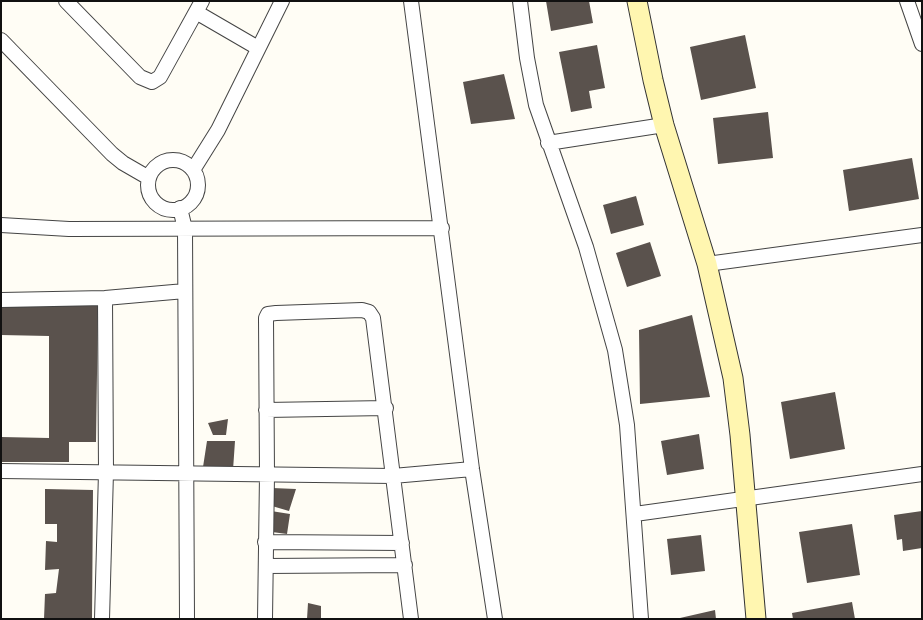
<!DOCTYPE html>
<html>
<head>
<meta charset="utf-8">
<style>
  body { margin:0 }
  #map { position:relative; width:923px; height:620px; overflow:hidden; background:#fffdf5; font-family:Merriweather,serif }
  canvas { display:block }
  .frame { position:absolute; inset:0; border:2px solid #111; pointer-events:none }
</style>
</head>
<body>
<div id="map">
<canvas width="923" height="620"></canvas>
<div class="frame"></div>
</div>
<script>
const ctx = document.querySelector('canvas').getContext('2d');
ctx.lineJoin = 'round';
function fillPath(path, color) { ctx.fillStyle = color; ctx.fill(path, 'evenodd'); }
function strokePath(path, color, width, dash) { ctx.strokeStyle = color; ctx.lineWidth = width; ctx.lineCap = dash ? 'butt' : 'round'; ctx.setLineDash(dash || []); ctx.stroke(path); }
const building = new Path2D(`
  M546 1H589L593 23 551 31Z
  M745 35 756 88 701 100 690 47Z
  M597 45 605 88 589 91 592 108 571 112 559 52Z
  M504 74 515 119 471 124 463 82Z
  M768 112 773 158 718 164 713 118Z
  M912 158 919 199 849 211 843 170Z
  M636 196 644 225 611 234 603 205Z
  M650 242 661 276 627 287 616 253Z
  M1 305H98L96 442H69V462H1V437L49 438V336L1 335Z
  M692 315 710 397 640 404 639 330Z
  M835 392 845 449 790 459 781 402Z
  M228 419 226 435H213L208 423Z
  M699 434 704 469 667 475 661 441Z
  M207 441H235L233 470 203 467Z
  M272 488 296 489 289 511 272 506Z
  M45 489 93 490 92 619H44L45 594 56 593 59 569 45 570 46 541 57 542V524H45Z
  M271 511 290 514 287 534 272 532Z
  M922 511V548L903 551 902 539 897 540 894 515Z
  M852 524 860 575 807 583 799 532Z
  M701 535 705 571 671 575 667 539Z
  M852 602 855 619H793L792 613Z
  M308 603 321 606V619H307Z
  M715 610 716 619H680V618Z`);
const street = new Path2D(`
  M66 1 140 77 152 82 160 77 202 1
  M411 1 472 469 495 619
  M520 1 527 58 536 105 586 247 615 350 627 425 641 619
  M907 1 922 44
  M196 12 258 48
  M1 40 112 154 123 163 149 178
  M548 143 664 125
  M148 185a25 25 0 1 1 50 0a25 25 0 1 1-50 0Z
  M193 170 218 130 282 1
  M180 208 185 229 187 619
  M1 225 69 229 442 228
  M707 264 922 235
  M1 300 105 298 185 291
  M266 410 386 408
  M1 471 393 476 472 469
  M635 514 922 474
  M265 542 402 543
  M266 566 405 565
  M102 619 106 472 105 298
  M265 619 267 475 266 318 268 314 276 313 362 310 369 312 373 318 411 619`);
const secondary = new Path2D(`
  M637 1 653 80 664 125 707 264 733 378 740 435 756 619`);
fillPath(building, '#5a524d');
strokePath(street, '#444', 16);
strokePath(secondary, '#333', 21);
strokePath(street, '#fff', 14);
strokePath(secondary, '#fff6b0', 19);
</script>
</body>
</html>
